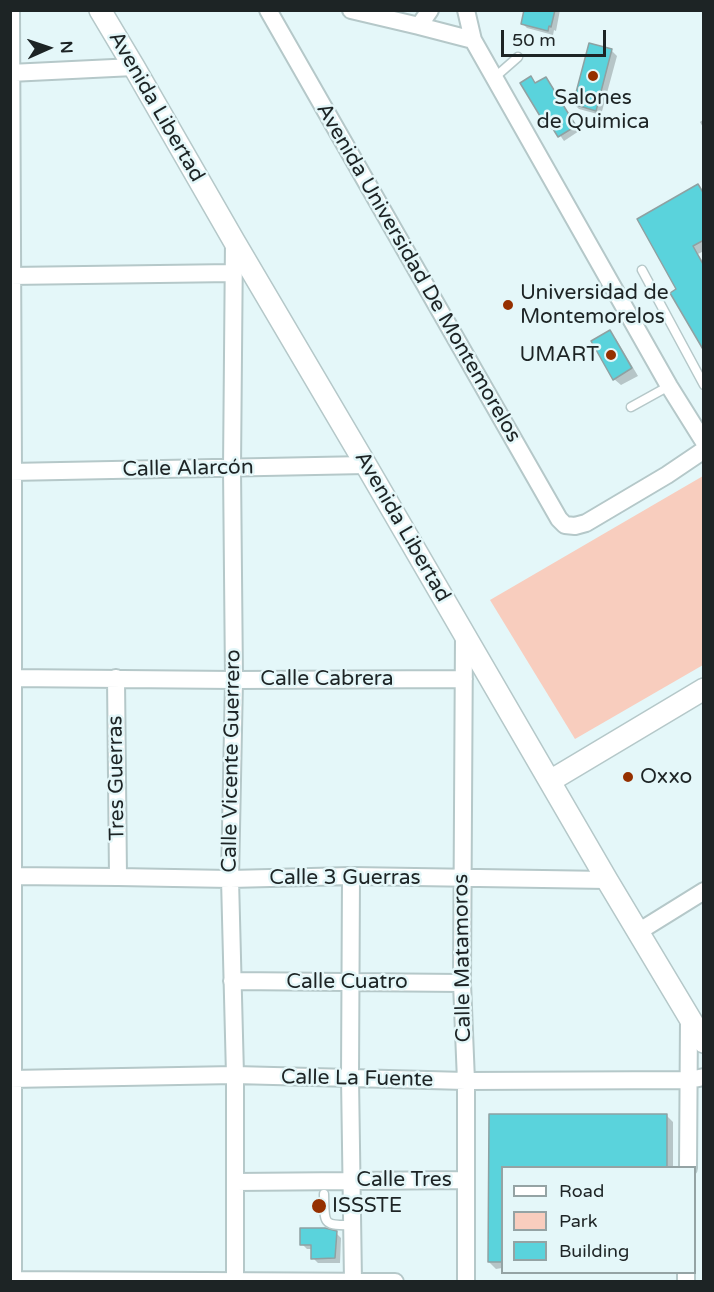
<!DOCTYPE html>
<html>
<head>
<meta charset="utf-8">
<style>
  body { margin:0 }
  #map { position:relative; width:714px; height:1292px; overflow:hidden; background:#e4f7f9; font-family:"Varela Round",sans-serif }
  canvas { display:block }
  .frame { position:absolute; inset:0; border:12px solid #1d2425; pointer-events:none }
  .legend { position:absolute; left:501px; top:1166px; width:195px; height:108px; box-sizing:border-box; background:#e4f7f9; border:2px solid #94a3a4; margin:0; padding:8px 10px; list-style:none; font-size:18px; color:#1d2425 }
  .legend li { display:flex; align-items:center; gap:12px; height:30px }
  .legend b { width:30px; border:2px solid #94a3a4 }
  .north { position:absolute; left:18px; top:18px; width:60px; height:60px; -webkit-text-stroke:4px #e4f7f9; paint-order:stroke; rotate:87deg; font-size:16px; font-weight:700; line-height:24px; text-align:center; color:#1d2425 }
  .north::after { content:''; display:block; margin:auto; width:21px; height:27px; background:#1d2425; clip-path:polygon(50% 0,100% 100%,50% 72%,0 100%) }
  .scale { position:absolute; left:501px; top:30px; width:105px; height:27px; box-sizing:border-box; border:3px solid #1d2425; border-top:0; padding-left:8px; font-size:18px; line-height:21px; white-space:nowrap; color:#1d2425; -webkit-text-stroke:4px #e4f7f9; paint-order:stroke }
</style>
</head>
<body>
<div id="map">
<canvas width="714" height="1292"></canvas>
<div class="frame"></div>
<ul class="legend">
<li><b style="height:8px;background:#fff"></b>Road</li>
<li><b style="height:16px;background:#f8cdbe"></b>Park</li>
<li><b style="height:16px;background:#5ad3dc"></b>Building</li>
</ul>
<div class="north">N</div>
<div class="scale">50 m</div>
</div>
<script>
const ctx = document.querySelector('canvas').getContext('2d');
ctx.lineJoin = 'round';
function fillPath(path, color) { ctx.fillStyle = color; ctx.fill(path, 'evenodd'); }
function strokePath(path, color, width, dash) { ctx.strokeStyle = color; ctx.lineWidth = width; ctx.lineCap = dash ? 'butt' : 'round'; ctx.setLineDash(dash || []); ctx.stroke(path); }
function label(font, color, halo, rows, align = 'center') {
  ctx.font = font + ' "Varela Round",sans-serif'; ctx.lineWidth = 5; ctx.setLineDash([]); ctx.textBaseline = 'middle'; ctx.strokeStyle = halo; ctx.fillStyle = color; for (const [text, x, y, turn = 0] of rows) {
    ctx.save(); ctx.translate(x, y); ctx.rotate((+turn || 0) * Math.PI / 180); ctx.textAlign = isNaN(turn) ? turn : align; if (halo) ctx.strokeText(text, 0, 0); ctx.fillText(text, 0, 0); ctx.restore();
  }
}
const green = new Path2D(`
  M703 476V665L575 739 490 600Z`);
const shadow = new Path2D(`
  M526 10H560L556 31 554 30 553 35 527 28 522 23Z
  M590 45 612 51 617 56 601 115 579 109 574 104Z
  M531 78 537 84 545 79 550 83 579 131 564 141 555 128 552 130 547 125Z
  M704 119V129L700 122Z
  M698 186 704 192V251L698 254 704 263V348L678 290Z
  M610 332 616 339 638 376 621 385 614 379Z
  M666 1115 673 1122V1168H502V1268L496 1269 489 1262 491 1116Z
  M336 1233 341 1238 340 1263H318L313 1258V1249H307L302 1244Z`);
const building = new Path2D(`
  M524 10H555L551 27 549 26 548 31 521 24Z
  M589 43 612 49 596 111 573 104Z
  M531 76 535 83 546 77 576 126 558 137 550 124 546 126 520 83Z
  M698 184 704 194V240L693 246 704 266V351L670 293 676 289 637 219Z
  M610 330 632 368 613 380 591 341Z
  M489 1114H667V1167H502V1262H488Z
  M300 1228H325L337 1231 335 1258 311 1259V1245H300Z`);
const service = new Path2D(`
  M494 78 518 57
  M642 270 704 385
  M631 407 669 386
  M324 1194C325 1223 321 1226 352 1225`);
const minor = new Path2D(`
  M11 10 13 472V1282
  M268 10 559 519 565 525 575 526 586 523 667 475 704 450
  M351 10 419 26 473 40
  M466 10 473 40 669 386 704 442
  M419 26 430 10
  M10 73 134 67
  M234 241 232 468 234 680 230 879 235 1075V1282
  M10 276 233 273
  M10 472 366 465
  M464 635 462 983 466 1081V1282
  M10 678 234 680 464 679
  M116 678 118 877
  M10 876 118 877 230 879 351 876 607 880
  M351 876 350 1078 353 1282
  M638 932 704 891
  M232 981 462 983
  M10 1079 235 1075 466 1081 689 1080 704 1077
  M688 1168 689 1019
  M235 1182 466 1180
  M10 1280 395 1282
  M686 1282V1272`);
const tertiary = new Path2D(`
  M100 10 134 67 234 241 366 465 607 880 704 1042
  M550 781 704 689`);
const markers = [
  [593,76,6,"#953000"],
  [508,305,6,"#953000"],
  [611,355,6,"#953000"],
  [628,777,6,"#953000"],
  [319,1206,8,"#953000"]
];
const poiNames = [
  ["Salones",593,98,"center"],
  ["de Quimica",593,122,"center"],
  ["Universidad de",520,293],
  ["Montemorelos",520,317],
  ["UMART",599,355,"right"],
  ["Oxxo",640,777],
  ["ISSSTE",332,1206]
];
const streetNames = [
  ["Avenida Libertad",156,107,60],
  ["Avenida Universidad De Montemorelos",418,273,60],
  ["Calle Alarcón",188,469,-1],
  ["Avenida Libertad",402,527,60],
  ["Calle Cabrera",327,679],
  ["Calle Vicente Guerrero",232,761,-89],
  ["Tres Guerras",117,778,-91],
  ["Calle 3 Guerras",345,878],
  ["Calle Matamoros",463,958,-91],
  ["Calle Cuatro",347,982],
  ["Calle La Fuente",357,1079,1],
  ["Calle Tres",404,1180]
];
fillPath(green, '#f8cdbe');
fillPath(shadow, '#0003');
fillPath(building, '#5ad3dc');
strokePath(building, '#8fa1a2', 1.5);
strokePath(service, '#b5c8c9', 11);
strokePath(minor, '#b5c8c9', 20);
strokePath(tertiary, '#b5c8c9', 24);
strokePath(service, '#fff', 8);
strokePath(minor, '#fff', 16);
strokePath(tertiary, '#fff', 21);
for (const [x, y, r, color] of markers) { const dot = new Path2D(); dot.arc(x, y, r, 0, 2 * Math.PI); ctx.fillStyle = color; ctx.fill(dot); strokePath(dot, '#e4f7f9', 2); }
label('21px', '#1d2425', '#e4f7f9', poiNames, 'left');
label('21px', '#1d2425', '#e4f7f9', streetNames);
</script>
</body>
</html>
